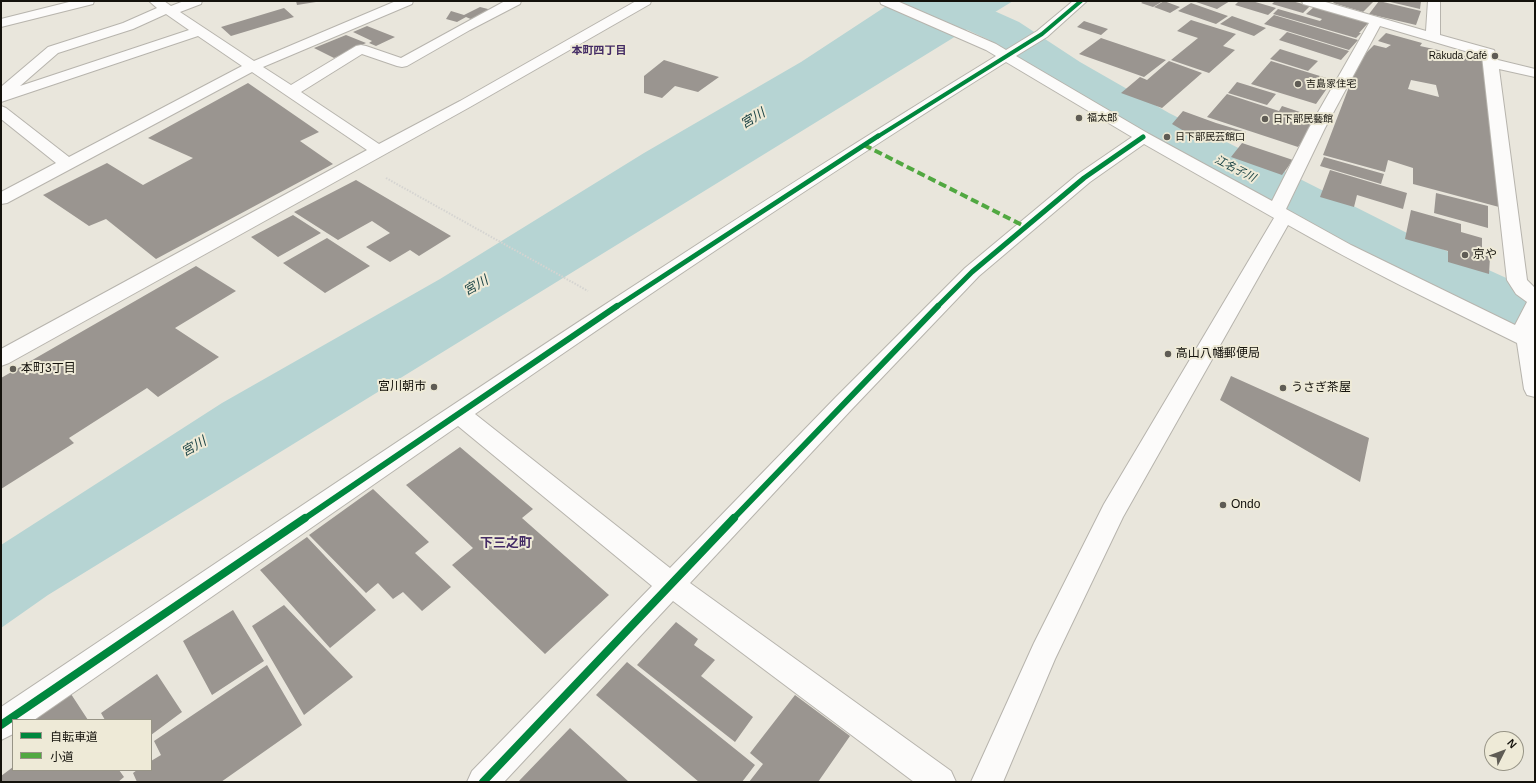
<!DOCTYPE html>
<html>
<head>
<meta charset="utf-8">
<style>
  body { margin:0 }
  #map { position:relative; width:1536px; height:783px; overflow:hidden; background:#e9e6dc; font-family:Helvetica,"Noto Sans JP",sans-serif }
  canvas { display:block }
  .frame { position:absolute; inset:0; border:2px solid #14120c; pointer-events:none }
  .legend { position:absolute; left:12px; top:719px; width:140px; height:52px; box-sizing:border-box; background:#eeead7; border:1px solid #979486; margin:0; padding:5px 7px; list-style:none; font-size:12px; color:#14120c }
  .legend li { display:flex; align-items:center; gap:8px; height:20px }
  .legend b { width:20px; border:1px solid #979486 }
  .north { position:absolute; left:1484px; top:731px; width:40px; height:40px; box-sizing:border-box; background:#eeead7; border:1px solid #979486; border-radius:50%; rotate:48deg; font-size:11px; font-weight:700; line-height:16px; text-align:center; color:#14120c }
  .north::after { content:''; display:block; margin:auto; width:14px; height:18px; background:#5f5c55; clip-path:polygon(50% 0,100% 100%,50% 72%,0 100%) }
</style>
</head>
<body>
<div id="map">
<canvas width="1536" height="783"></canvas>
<div class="frame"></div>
<ul class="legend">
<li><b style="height:5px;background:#00873e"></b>自転車道</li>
<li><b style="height:5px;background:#51a841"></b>小道</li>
</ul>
<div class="north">N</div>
</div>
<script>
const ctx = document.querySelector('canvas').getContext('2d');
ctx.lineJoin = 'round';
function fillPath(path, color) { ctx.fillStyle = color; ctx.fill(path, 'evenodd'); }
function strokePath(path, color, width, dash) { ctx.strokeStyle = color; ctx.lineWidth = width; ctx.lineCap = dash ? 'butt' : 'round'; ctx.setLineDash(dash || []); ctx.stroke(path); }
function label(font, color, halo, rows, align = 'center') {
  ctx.font = font + ' Helvetica,"Noto Sans JP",sans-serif'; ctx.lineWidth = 4; ctx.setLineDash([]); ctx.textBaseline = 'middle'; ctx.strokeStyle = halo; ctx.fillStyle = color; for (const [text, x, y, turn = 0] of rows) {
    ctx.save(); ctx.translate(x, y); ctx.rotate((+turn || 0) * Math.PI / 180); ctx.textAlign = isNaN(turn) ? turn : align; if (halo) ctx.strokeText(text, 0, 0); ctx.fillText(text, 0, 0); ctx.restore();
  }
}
const water = new Path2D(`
  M894 1H1013L48 595 1 628V545L222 403 440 279 644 153 801 62Z`);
const river = new Path2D(`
  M927 1H972L1019 22 1080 62 1169 113 1407 233 1535 291V339L1513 332 1365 259 1133 135 1048 82 989 40 931 13 925 4Z`);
const building = new Path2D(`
  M296 1H316V2L297 5Z
  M1144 1H1163L1153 7 1141 3Z
  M1164 1 1180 7 1170 13 1154 7Z
  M1198 1H1230L1217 9 1196 2Z
  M1239 1H1252L1276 8 1268 15 1235 5Z
  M1275 1H1292L1310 6 1303 13 1272 4Z
  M1335 1H1374L1363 12 1333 3Z
  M1379 1 1421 11 1416 25 1369 14Z
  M1386 1H1421L1420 9Z
  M1191 3 1228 16 1216 24 1178 11Z
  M480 7 492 10 473 20 466 17 457 22 446 19 451 11 464 15Z
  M1314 7 1369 22 1359 33H1361L1356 38 1273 14 1278 9 1334 25 1320 21 1322 19 1306 14Z
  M284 8 294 17 231 36 221 27Z
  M1274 15 1358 40 1349 50 1264 24Z
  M1232 16 1266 28 1254 36 1220 24Z
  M1191 20 1236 34 1223 46 1235 50 1209 73 1171 60 1198 38 1177 31Z
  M1084 21 1108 29 1101 35 1077 27Z
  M367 26 395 37 376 46 369 43 372 41 353 32Z
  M1287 32 1349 51 1341 60 1279 40Z
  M1386 33 1422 43 1420 46 1484 60 1499 207 1413 184V168L1388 160 1385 172 1323 155 1357 66 1367 52 1374 45 1386 48 1391 45 1378 41ZM1411 80 1436 85 1439 97 1408 89Z
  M346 35 366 43 334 58 314 48Z
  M1101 38 1166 60 1144 77 1079 54Z
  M1280 49 1318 61 1308 71 1270 59Z
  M664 60 719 77 698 92 675 86 662 98 644 93V76Z
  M1169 61 1202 73 1162 108 1121 93 1140 77 1147 80Z
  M1271 61 1333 80 1316 104 1251 84Z
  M1237 82 1276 94 1267 105 1228 93Z
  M248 83 319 132 300 141 333 164 156 259 106 219 89 226 43 195 107 163 143 185 193 158 148 138Z
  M1227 94 1279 111 1282 106 1318 118 1298 147 1207 117Z
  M1183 111 1216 123 1246 132 1239 141 1210 131 1201 141 1172 124Z
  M1242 143 1293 160 1282 175 1231 157Z
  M1324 157 1384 174 1381 184 1320 166Z
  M1330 170 1407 193 1403 209 1357 195 1354 207 1320 197Z
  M356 180 451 236 419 256 410 250 390 262 366 247 390 233 372 221 338 240 294 212Z
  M1436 193 1488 206V228L1434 213Z
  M1411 210 1461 224V232L1482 238V254L1490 257 1489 274 1448 262V251L1405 239Z
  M293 215 321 233 278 257 251 237Z
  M327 238 370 266 325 293 283 263Z
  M196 266 236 291 175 328 219 357 158 397 147 388 69 438 74 443 1 489V378Z
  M1231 376 1369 438 1360 482 1220 400Z
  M460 447 533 509 522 518 609 595 545 654 452 565 473 548 406 485Z
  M373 489 429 542 415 553 451 587 422 611 403 592 393 599 378 583 366 593 309 535Z
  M307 537 376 610 330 648 260 570Z
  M284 605 353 677 304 715 252 626Z
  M233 610 264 661 212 695 183 641Z
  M676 622 698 639 694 645 715 660 701 676 753 717 735 742 637 665Z
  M627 662 755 765 742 782H699L596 695Z
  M267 665 302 725 221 782H137L133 773 137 770H151V761L161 755 154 741Z
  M157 674 182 712 151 735V720H105L101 713Z
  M71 694 88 720H34Z
  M795 695 850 736 818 782H749L763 764 750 753Z
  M570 728 629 782H518Z
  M13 767V770H119L124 777 118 782H1V776Z`);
const path = new Path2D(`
  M386 178 588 291`);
const minor = new Path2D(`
  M73 1H94L93 4 1 27V19Z
  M149 1H164L171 6 184 1H202L201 4 180 12 254 61 396 1H413L412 4 263 67 291 85 356 46 361 45 366 46 401 58 505 1H521L520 4 470 30 407 66 402 67 397 66 362 54 301 92 379 144 460 101 636 1H651L650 4 470 107 9 363 1 366V349L367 150 252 72 7 203 1 204V192L56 163 1 119V106L6 108 69 157 242 66 198 36 1 102 2 86 48 47 123 23 157 8ZM166 14 189 30 20 86 58 53 133 29Z
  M880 1H897L996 44 1006 50 1037 31 1073 1H1087L1047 37 1016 56 1149 134 1272 201 1309 128 1369 23 1303 4 1302 1H1322L1426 31 1428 1H1440V35L1494 50 1498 60 1535 69V77L1499 69 1527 280 1535 288V397L1527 395 1524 389 1517 343C1440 305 1363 268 1288 225L1123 517 1055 659 1003 782H971L1034 643 1104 504 1274 218 1144 144 1090 182 979 276 852 409 690 583 951 771 956 782H914L673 601 504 782H467L472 771 652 586 458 426 34 720H13V734L1 740V707C331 487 658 263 996 56L986 50 881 4ZM1380 26 1482 56 1507 280 1516 294 1527 302 1515 325 1351 245 1286 209 1325 128ZM1006 62 1132 137 1078 174 965 268 836 397 670 568 475 414C650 293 826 175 1006 62Z`);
const quiet = new Path2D(`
  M864 145 1026 227`);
const cyclewayFar3 = new Path2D(`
  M877 137 1042 34 1081 1`);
const cyclewayFar2 = new Path2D(`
  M616 307 878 136
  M937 307 972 272 1084 178 1143 137`);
const cyclewayFar1 = new Path2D(`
  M304 519 617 306
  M733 519 938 306`);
const cycleway = new Path2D(`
  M1 725 305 518
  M483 782 734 518`);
const markers = [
  [1495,56,4,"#5f5c55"],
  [1298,84,4,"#5f5c55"],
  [1079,118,4,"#5f5c55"],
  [1265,119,4,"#5f5c55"],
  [1167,137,4,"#5f5c55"],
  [1465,255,4,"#5f5c55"],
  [1168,354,4,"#5f5c55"],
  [13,369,4,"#5f5c55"],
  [434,387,4,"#5f5c55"],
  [1283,388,4,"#5f5c55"],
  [1223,505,4,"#5f5c55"]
];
const farPoinames = [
  ["Rakuda Café",1487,56,"right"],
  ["吉島家住宅",1306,84],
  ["福太郎",1087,118],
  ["日下部民藝館",1273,119],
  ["日下部民芸館口",1175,137]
];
const farNeighbourhoodnames = [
  ["本町四丁目",599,51]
];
const farWaternames = [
  ["江名子川",1235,169,27]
];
const poiNames = [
  ["京や",1473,255],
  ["高山八幡郵便局",1176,354],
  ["本町3丁目",21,369],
  ["宮川朝市",426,387,"right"],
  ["うさぎ茶屋",1291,388],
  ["Ondo",1231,505]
];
const waterNames = [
  ["宮川",753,119,-31],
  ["宮川",476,286,-30],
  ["宮川",194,447,-30]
];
const neighbourhoodNames = [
  ["下三之町",506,543]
];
fillPath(water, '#b6d4d3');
fillPath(river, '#b6d4d3');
fillPath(building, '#9a9590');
strokePath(minor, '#b7b4ad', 2);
strokePath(path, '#d5d4d1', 2, [1.5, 1.5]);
fillPath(minor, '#fcfbfa');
strokePath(quiet, '#51a841', 4, [8, 4]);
strokePath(cyclewayFar3, '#00873e', 4);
strokePath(cyclewayFar2, '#00873e', 5);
strokePath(cyclewayFar1, '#00873e', 6);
strokePath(cycleway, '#00873e', 8);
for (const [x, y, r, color] of markers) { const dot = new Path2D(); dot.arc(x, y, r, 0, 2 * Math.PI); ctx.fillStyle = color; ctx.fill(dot); strokePath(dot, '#eeead7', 1.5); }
label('10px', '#14120c', '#eeead7', farPoinames, 'left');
label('bold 11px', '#432b65', '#eeead7', farNeighbourhoodnames);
label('italic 11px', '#123d3f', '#eeead7', farWaternames);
label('12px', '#14120c', '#eeead7', poiNames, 'left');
label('italic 13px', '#123d3f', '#eeead7', waterNames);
label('bold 13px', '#432b65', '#eeead7', neighbourhoodNames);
</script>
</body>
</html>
